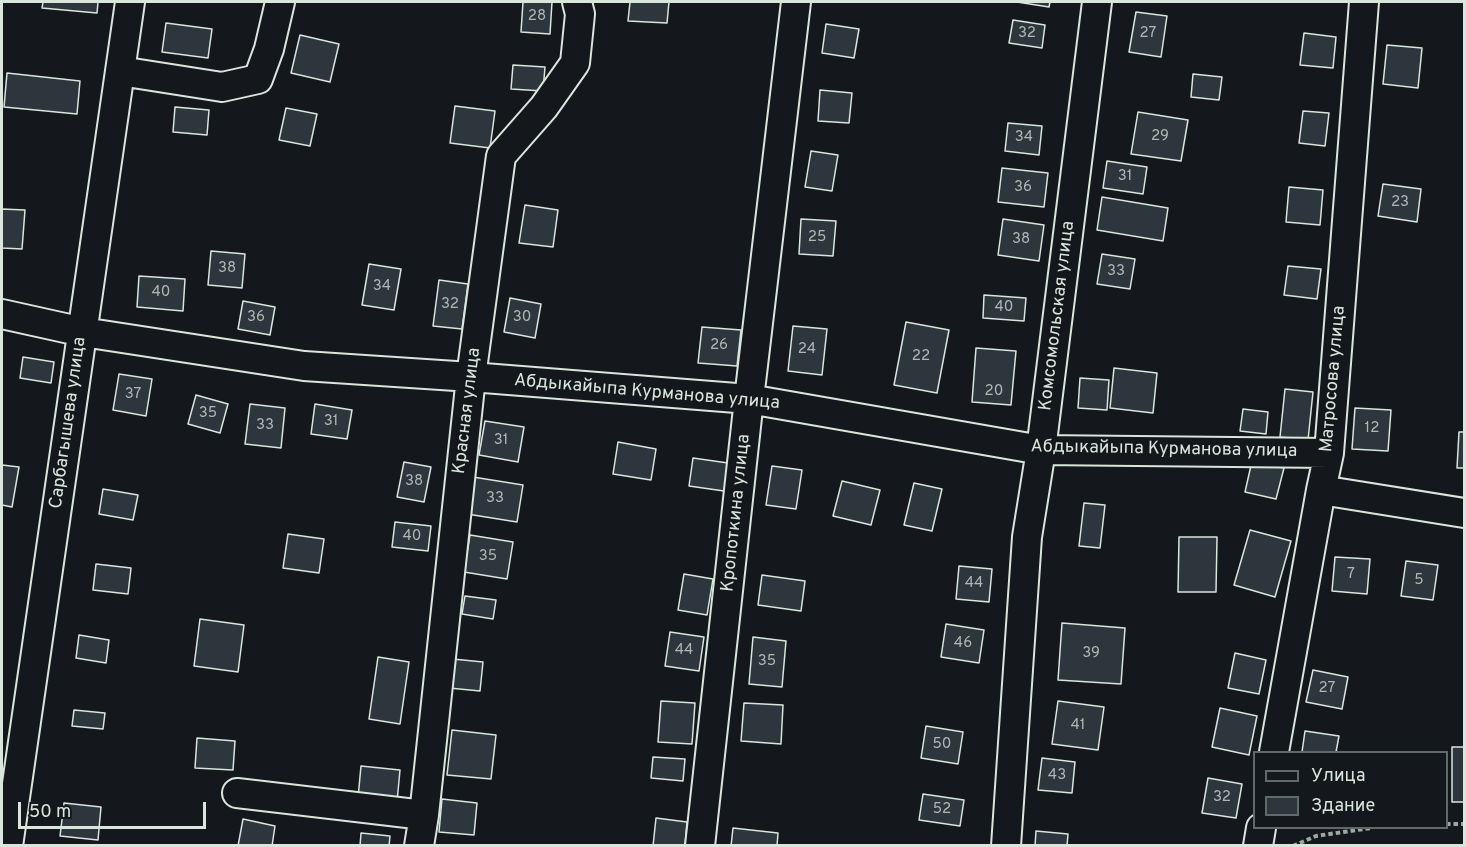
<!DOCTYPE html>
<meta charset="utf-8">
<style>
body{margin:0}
#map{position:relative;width:1466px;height:847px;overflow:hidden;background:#14181c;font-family:Overpass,sans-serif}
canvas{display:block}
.frame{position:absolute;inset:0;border:3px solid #d8e6dc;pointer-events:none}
.legend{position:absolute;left:1253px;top:751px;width:195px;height:78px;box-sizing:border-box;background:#14181c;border:2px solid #626a69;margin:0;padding:8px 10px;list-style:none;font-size:18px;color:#d8e6dc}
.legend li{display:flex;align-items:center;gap:12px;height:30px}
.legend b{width:30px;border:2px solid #626a69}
.scale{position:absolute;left:18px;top:802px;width:188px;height:27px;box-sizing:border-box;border:3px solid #d8e6dc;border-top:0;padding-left:8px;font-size:18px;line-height:21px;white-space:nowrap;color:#d8e6dc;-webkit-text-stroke:4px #14181c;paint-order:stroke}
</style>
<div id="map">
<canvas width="1466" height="847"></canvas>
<div class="frame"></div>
<ul class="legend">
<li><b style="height:8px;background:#14181c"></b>Улица</li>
<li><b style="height:16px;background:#2c363c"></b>Здание</li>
</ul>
<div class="scale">50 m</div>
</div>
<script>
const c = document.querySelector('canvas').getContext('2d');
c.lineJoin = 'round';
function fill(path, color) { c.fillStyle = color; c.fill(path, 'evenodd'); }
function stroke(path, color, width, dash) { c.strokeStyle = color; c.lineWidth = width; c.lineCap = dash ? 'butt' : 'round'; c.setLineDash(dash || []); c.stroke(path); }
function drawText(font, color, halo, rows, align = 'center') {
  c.font = font + ' Overpass,sans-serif'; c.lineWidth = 4.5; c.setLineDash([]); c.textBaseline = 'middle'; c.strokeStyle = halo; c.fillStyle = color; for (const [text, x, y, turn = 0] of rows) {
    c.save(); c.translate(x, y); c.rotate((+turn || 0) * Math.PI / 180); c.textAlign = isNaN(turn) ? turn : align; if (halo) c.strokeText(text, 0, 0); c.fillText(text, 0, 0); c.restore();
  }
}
const building = new Path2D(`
 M43 2H98L97 13 42 8Z
 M523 2H552L550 34 521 32Z
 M630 2H669L667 23 628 21Z
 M1017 2H1050L1049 7Z
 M1136 12 1167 16 1161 57 1129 52Z
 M1013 20 1045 25 1042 48 1009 43Z
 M166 23 212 29 208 58 162 52Z
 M826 24 859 29 854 58 822 53Z
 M1304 33 1336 37 1333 68 1300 65Z
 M300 35 339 44 330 82 291 73Z
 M1387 45 1422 48 1418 88 1383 84Z
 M513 65 545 67 543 91 511 89Z
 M7 73 80 81 77 114 4 107Z
 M1193 74 1222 77 1219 100 1191 97Z
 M820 90 852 93 849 123 818 121Z
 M455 106 495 111 490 148 450 143Z
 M175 107 209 110 207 135 173 132Z
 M286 108 317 114 310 146 279 140Z
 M1303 111 1329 113 1325 146 1299 143Z
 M1138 112 1188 120 1181 161 1131 154Z
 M1008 123 1042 126 1039 155 1005 151Z
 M811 151 838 155 832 191 805 187Z
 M1107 161 1147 167 1143 194 1103 188Z
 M1002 168 1048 173 1044 207 998 202Z
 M1383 184 1421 189 1417 222 1378 216Z
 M1289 187 1323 190 1320 225 1286 222Z
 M1102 197 1168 208 1163 241 1097 230Z
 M525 205 558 210 553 247 519 243Z
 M2 209 25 210 22 249 2 248Z
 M801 219 836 221 833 256 799 254Z
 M1003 219 1044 225 1039 261 998 255Z
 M211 251 245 254 242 288 208 285Z
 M1102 254 1135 259 1130 289 1097 284Z
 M369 264 401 269 394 310 362 305Z
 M1288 266 1321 269 1317 299 1284 295Z
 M139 276 185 279 183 311 137 307Z
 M439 280 468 284 462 329 433 326Z
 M984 295 1026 298 1024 321 983 318Z
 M510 298 541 304 535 338 504 332Z
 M243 301 275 307 270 335 238 329Z
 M906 322 949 330 937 393 894 385Z
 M793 326 827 329 822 375 788 371Z
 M702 327 741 330 737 366 698 363Z
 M976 348 1016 351 1011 405 972 402Z
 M23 357 54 362 51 383 20 378Z
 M1114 368 1157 373 1153 413 1110 408Z
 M119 374 152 379 146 416 113 410Z
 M1080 378 1109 380 1107 410 1078 408Z
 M1285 389 1313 392 1308 440 1280 437Z
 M196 395 228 404 220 433 188 424Z
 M250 404 285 408 281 448 245 444Z
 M315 404 352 410 347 439 311 434Z
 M1355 408 1391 410 1388 451 1352 449Z
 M1243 409 1268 412 1266 434 1240 431Z
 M485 421 524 427 518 462 479 455Z
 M1459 432H1464V468H1457Z
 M618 442 656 449 651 480 613 474Z
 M693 458 728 463 724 491 689 486Z
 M1252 461 1284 468 1276 499 1245 492Z
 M404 462 431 467 424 502 397 497Z
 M2 465 19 467 12 507 2 505Z
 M772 466 802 470 796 509 766 505Z
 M473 477 523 485 517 522 467 514Z
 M842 481 880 490 871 525 833 516Z
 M914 483 942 489 932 531 904 525Z
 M103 489 138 495 133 520 99 514Z
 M1084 503 1105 505 1100 548 1079 546Z
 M395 522 431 526 428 551 392 547Z
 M1250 530 1291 541 1275 597 1234 585Z
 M288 534 324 539 319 573 283 568Z
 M470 535 513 542 507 579 464 572Z
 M1179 537H1217L1216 592H1178Z
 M1335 557 1370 559 1367 594 1332 591Z
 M1406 561 1438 565 1433 600 1401 596Z
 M96 564 131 568 128 594 93 590Z
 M959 566 992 569 989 602 956 599Z
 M684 574 713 579 707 615 678 610Z
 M762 575 805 581 801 611 758 605Z
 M465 596 496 600 493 619 462 614Z
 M200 619 244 625 238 672 194 666Z
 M1062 623 1125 628 1121 684 1058 680Z
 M946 624 984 630 979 663 941 657Z
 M670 632 704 637 699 671 665 666Z
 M79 635 109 640 106 663 76 658Z
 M753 637 786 641 782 687 749 684Z
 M1235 653 1266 660 1259 694 1228 688Z
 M378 657 409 662 400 724 369 719Z
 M453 659 483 662 480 691 449 688Z
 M1313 670 1348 677 1342 709 1306 702Z
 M661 701 695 703 692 744 658 742Z
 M1058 701 1104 707 1098 750 1052 744Z
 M744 703 783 705 781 744 741 741Z
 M1220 708 1257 716 1249 755 1212 747Z
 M74 710 105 713 103 729 72 726Z
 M926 726 963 732 958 764 921 758Z
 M452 730 496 735 491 779 447 775Z
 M1305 731 1339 736 1336 752H1302Z
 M197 738 235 741 233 770 195 768Z
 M1452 747H1464V802H1452Z
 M653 757 685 759 683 781 651 778Z
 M1042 758 1075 762 1072 793 1038 790Z
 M361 766 400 770 397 802 358 798Z
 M1208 778 1242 784 1236 818 1202 813Z
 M923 794 964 800 960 826 919 820Z
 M442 799 477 803 474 835 439 832Z
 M64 803 101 807 98 840 60 836Z
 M656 818 687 822 685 846H653Z
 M243 819 275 826 272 846H238Z
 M733 828 778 833 777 846H731Z
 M1036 831 1068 834 1067 846H1035Z
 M361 833 390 836 389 846H360Z`);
const path = new Path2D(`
 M1446 824H1464
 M1293 846 1316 836 1371 828`);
const minor = new Path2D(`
 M120 71 222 87 258 79 269 49 280 2
 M2 314 83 332 304 366 471 377 749 399 1041 450 1329 453
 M1321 490 1464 513
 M1274 752 1321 490 1329 453 1364 2
 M237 793 424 815
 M8 846 130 2
 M419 846 424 815 471 377 501 156 544 107 575 63 580 14 577 2
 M700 846 749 399 796 2
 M1006 846 1027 537 1041 450 1097 2
 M1258 846 1261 828`);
const numberNames = [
 ["28",537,17],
 ["32",1027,34],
 ["27",1148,34],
 ["29",1160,137],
 ["34",1024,138],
 ["31",1125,177],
 ["36",1023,188],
 ["23",1400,203],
 ["25",817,238],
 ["38",1021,240],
 ["38",227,269],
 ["33",1116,272],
 ["34",382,287],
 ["40",161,293],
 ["32",450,305],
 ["40",1004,308],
 ["36",256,318],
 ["30",522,318],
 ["26",719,346],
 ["24",807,350],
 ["22",921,357],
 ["20",994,392],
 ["37",133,395],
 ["35",208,414],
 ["31",331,422],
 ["33",265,426],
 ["12",1372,429],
 ["31",501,441],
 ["38",414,482],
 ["33",495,499],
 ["40",412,537],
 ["35",488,557],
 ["7",1351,575],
 ["5",1419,581],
 ["44",974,584],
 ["46",963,644],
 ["44",684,651],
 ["39",1091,654],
 ["35",767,662],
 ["27",1327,689],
 ["41",1078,726],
 ["50",942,745],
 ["43",1057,776],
 ["32",1222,798],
 ["52",942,810]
];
const streetNames = [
 ["Комсомольская улица",1058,316,-83],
 ["Матросова улица",1334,379,-85],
 ["Абдыкайыпа Курманова улица",647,393,5],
 ["Красная улица",468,411,-83],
 ["Сарбагышева улица",69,423,-82],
 ["Абдыкайыпа Курманова улица",1164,450,1],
 ["Кропоткина улица",737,513,-84]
];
fill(building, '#2c363c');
stroke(building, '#d8e6dc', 1.5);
stroke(minor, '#d8e6dc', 32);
stroke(path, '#9da8a2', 4, [4.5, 3]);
stroke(minor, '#14181c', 28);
drawText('15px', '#adbab4', null, numberNames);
drawText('18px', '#d8e6dc', '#14181c', streetNames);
</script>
